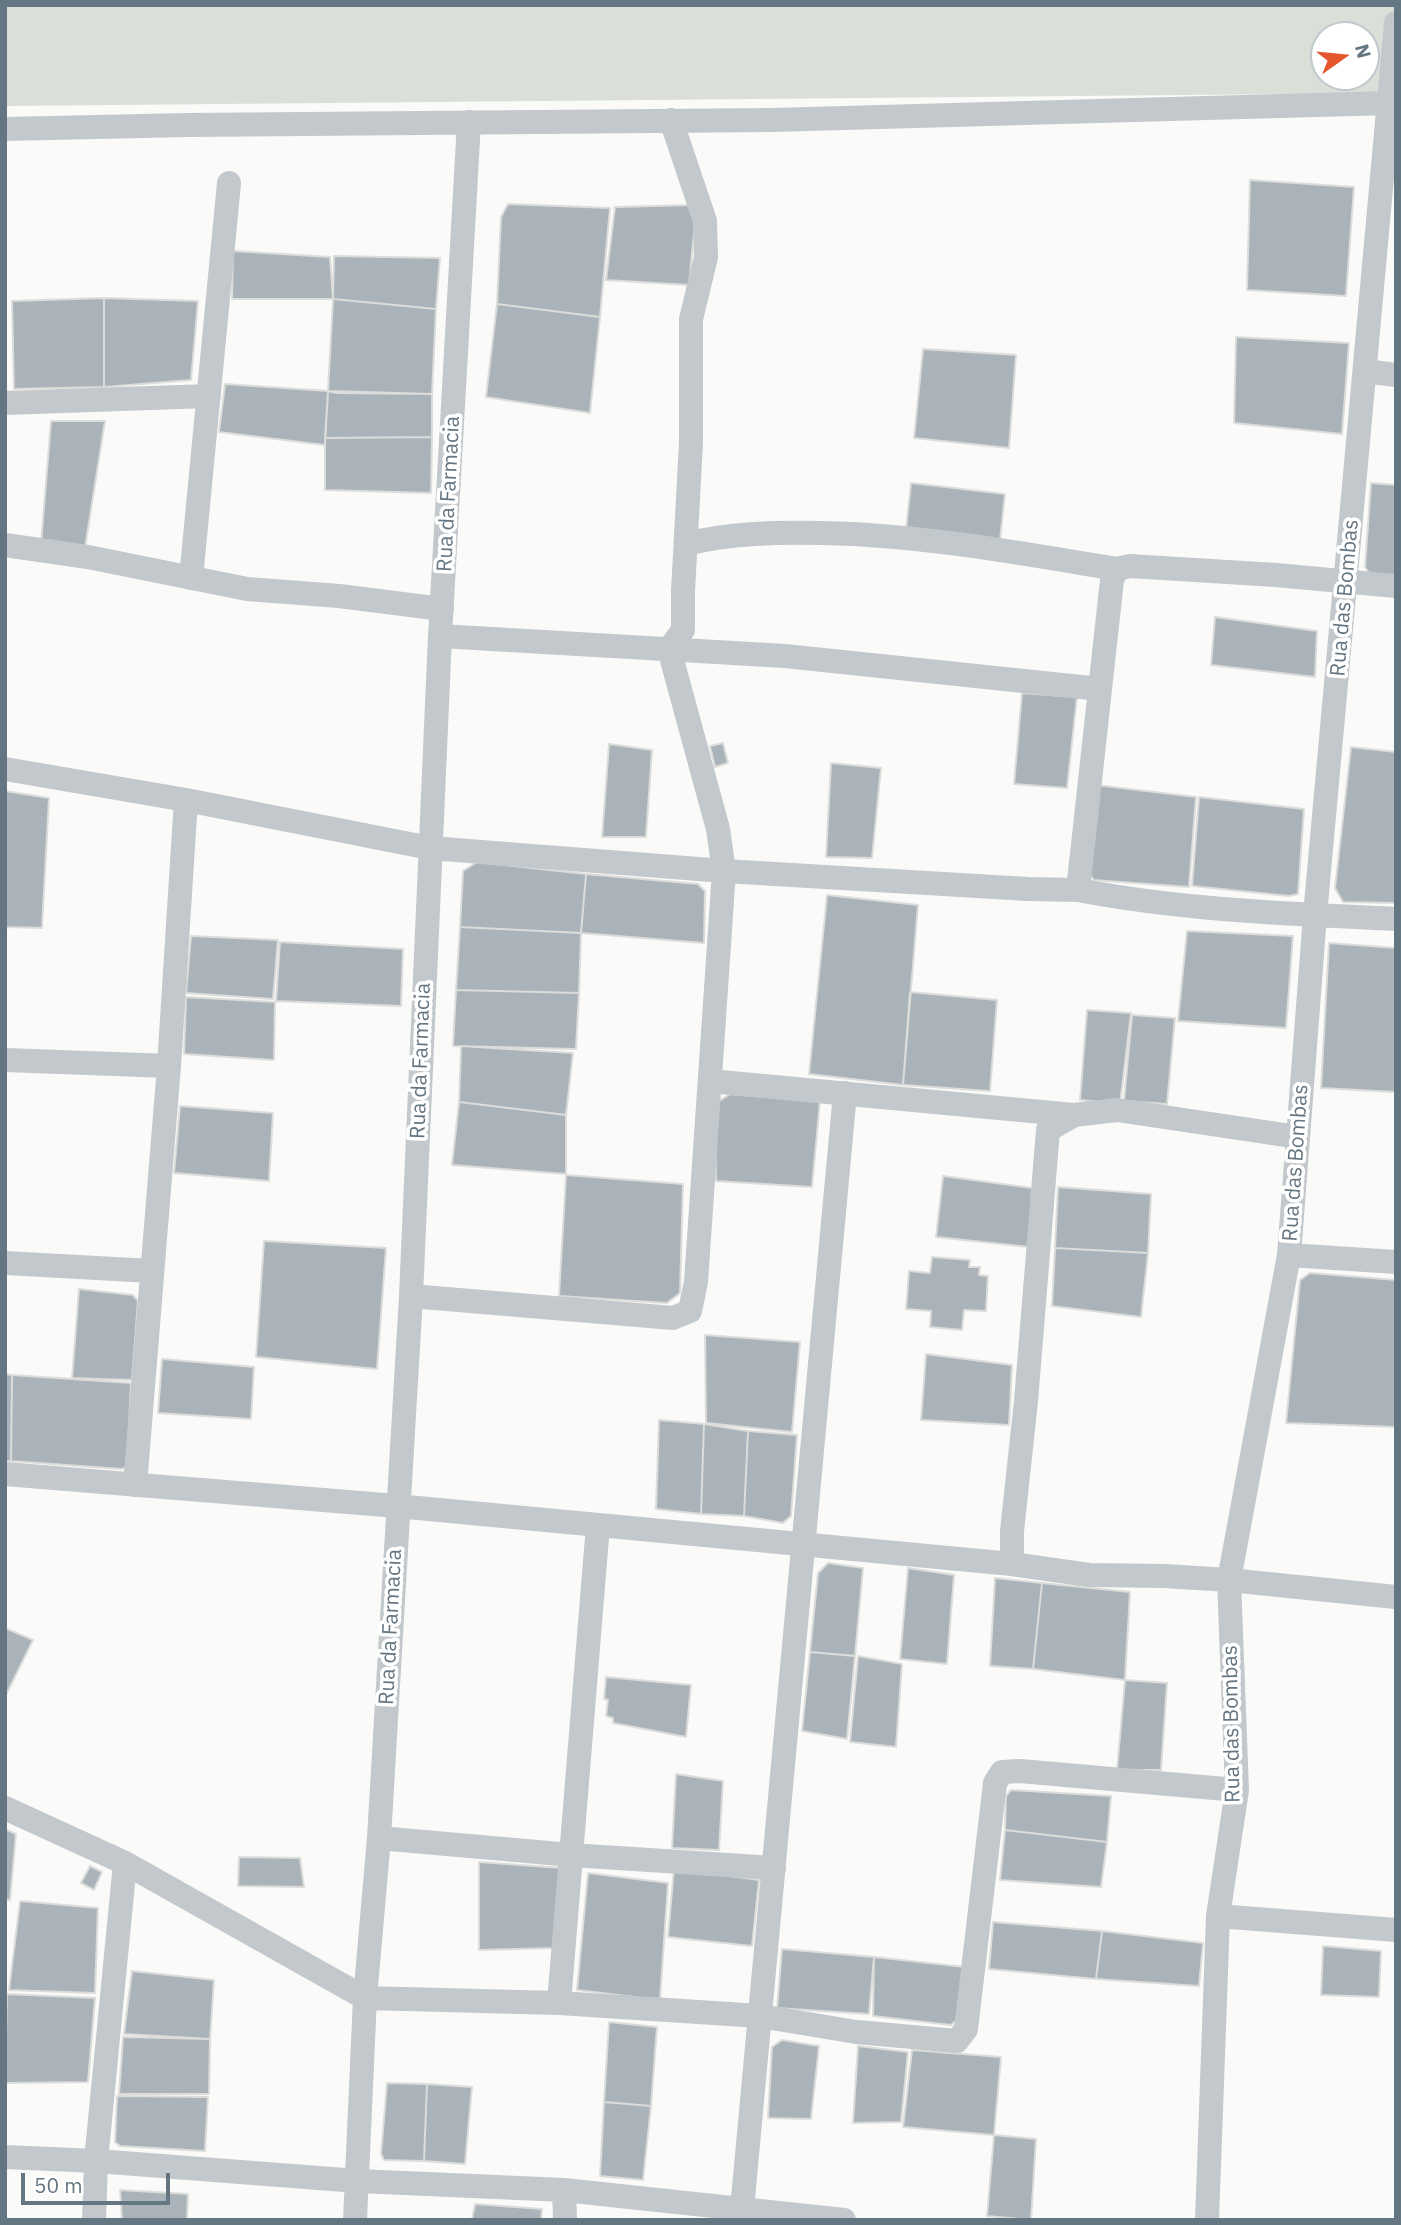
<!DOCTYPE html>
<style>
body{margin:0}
#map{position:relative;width:1401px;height:2225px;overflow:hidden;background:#fafaf8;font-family:"IBM Plex Sans",sans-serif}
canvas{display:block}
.frame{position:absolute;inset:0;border:7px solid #657683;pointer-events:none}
.north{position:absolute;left:1310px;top:21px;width:70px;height:70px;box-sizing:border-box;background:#fff;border:2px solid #c1c8cd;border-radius:50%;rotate:75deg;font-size:19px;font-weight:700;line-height:28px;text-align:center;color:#657683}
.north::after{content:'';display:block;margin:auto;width:24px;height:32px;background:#e4572e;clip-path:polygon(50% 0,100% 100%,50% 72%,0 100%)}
.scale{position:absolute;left:21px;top:2173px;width:149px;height:32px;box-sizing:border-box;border:4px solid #657683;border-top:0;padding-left:9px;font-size:21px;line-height:24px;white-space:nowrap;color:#657683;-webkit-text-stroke:5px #fff;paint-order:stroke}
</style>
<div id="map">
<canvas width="1401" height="2225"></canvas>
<div class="frame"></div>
<div class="north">N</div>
<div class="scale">50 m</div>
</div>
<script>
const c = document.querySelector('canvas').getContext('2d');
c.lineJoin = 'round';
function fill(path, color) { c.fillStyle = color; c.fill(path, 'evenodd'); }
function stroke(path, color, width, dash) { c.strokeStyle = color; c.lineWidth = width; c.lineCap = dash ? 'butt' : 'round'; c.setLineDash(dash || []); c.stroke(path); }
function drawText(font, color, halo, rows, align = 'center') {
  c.font = font + ' "IBM Plex Sans",sans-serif'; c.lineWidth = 7; c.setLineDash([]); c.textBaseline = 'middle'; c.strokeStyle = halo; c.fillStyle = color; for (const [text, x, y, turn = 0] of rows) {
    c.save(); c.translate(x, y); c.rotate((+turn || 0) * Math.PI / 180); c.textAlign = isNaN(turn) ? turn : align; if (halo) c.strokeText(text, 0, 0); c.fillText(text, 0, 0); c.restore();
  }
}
const green = new Path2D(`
 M5 5H1396V93L5 106ZM1324 35H1366V77H1324Z`);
const building = new Path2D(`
 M1250 180 1354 187 1346 296 1247 290Z
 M508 204 610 208 600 317 497 304 501 217Z
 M692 205 696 211 689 285 606 280 615 207Z
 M233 251 330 257 333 299H232Z
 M334 256 440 258 436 309 333 299Z
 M104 298V387L14 389 12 301Z
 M104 298 198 301 191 380 104 387Z
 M333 299 436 309 432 394 336 393 328 391Z
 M497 304 600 317 590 413 486 397Z
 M1236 337 1349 343 1342 434 1234 423Z
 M923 349 1016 355 1009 448 914 438Z
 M225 384 328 391 325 445 219 432Z
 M328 391 432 394V437L325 438Z
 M51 421H105L85 548 41 544Z
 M432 437 431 493 325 490V438Z
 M911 483 1005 494 1000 540 906 529Z
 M1371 483 1396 485V575L1371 576 1365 567Z
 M1215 617 1317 631 1315 677 1211 665Z
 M1022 693 1077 697 1067 788 1014 784Z
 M723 743 728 763 715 767 710 746Z
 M609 744 652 750 646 837H602Z
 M1351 747 1396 752V903L1343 902 1335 888Z
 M831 763 881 768 872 858 826 857Z
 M1096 785 1196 797 1189 887 1094 880 1088 872Z
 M5 791 49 798 42 928 5 927Z
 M1199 797 1304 809 1298 894 1289 896 1192 886Z
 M477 862 586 874 581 933 460 927 463 871Z
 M586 874 698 884 705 891 704 943 581 933Z
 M827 895 918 905 903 1085 809 1074Z
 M460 927 581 933 579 993 456 990Z
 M1187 931 1293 936 1286 1028 1178 1021Z
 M191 936 278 940 273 999 186 993Z
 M280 942 403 949 401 1006 276 1001Z
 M1329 943 1396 948V1092L1321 1088Z
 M456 990 579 993 576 1049 453 1046Z
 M910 992 997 1000 990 1091 903 1085Z
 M186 997 275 1002 274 1060 184 1054Z
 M1087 1010 1131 1013 1120 1104 1080 1100Z
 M1132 1015 1175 1018 1167 1104 1124 1101Z
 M461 1046 573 1053 566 1115 459 1102Z
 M730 1094 820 1101 812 1187 716 1181 715 1104Z
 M459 1102 566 1115V1174L452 1165Z
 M180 1106 273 1113 269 1181 174 1173Z
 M566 1175 683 1184 680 1293 667 1303 559 1296Z
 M943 1176 1032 1188 1029 1247 936 1237Z
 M1058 1187 1151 1194 1148 1253 1055 1248Z
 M264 1241 386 1248 377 1369 256 1357Z
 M1055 1248 1148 1253 1141 1317 1052 1306Z
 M932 1257 970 1260 969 1267H980L979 1275 988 1276 986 1311 964 1310 962 1330 930 1327 931 1311 906 1309 909 1271 930 1273Z
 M1310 1273 1396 1280V1427L1286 1423 1300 1280Z
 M79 1289 133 1295 138 1301 132 1380 72 1378Z
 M705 1335 800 1342 792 1432 706 1423Z
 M926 1354 1012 1365 1009 1425 921 1420Z
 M162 1359 254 1367 251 1419 158 1413Z
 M5 1374 12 1375 11 1461H5Z
 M12 1375 131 1383 127 1466 122 1469 11 1461Z
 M659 1420 704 1424 701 1514 656 1509Z
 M704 1424 748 1431 744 1516 701 1514Z
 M748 1431 797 1435 791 1516 783 1523 744 1516Z
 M828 1563 863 1568 855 1656 810 1652 818 1573Z
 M908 1568 954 1575 947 1664 900 1659Z
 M995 1578 1042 1583 1033 1669 990 1666Z
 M1042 1583 1130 1592 1125 1680 1033 1669Z
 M5 1628 33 1640 5 1697Z
 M810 1652 855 1656 847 1739 802 1731Z
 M858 1656 902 1664 896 1747 850 1742Z
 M606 1677 691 1685 686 1737 613 1723V1718L606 1716 608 1700 604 1699Z
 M1125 1680 1167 1683 1161 1770H1117Z
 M676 1774 723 1781 719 1850 672 1848Z
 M1011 1790 1111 1796 1107 1842 1005 1830 1006 1796Z
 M5 1829 16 1834 10 1900 5 1899Z
 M1005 1830 1107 1842 1101 1887 1000 1880Z
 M239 1857 300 1858 304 1887 238 1886Z
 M479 1862 562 1868 555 1948 479 1950Z
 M90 1866 102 1872 94 1890 81 1883Z
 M674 1868 759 1880 752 1946 668 1937Z
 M588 1873 668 1883 660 2000 577 1990Z
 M20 1901 98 1908 95 1993 9 1990Z
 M993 1922 1102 1931 1096 1979 989 1969Z
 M1102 1931 1203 1943 1199 1986 1096 1979Z
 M1323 1946 1381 1951 1379 1997 1321 1995Z
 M782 1949 874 1957 869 2014 777 2008Z
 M874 1957 965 1967 958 2019 951 2025 873 2016Z
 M132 1971 214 1980 210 2039 124 2034Z
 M7 1994 95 1998 88 2082 5 2083Z
 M609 2022 657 2027 651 2106 604 2102Z
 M123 2037 210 2039 209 2094H119Z
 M782 2040 819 2046 811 2119 768 2118 772 2047Z
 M858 2046 908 2052 901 2122 853 2123Z
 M912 2050 1001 2057 994 2135 903 2127Z
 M387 2083 427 2084 424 2161 384 2160 381 2154Z
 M427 2084 472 2087 465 2164 424 2161Z
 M117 2096 208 2097 205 2151 120 2146 115 2142Z
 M604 2102 651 2106 643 2180 600 2176Z
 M994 2135 1036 2139 1031 2220 987 2216Z
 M120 2190 188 2194 187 2220 122 2219Z
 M475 2204 542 2209 541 2220H472Z`);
const minor = new Path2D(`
 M671 120 705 221 706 257 691 319V443L683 591V630L669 649 718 829 724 871 1028 889 1078 890
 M5 129 188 125 771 120 1389 103
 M1365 371 1396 375
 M5 403 209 396
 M686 544C731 533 776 532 823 533 922 535 1019 553 1117 569
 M5 545 88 557 247 589 339 596 442 609
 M191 578 229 183
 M1396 586 1276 575 1130 566 1117 569 1112 580 1078 890C1182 910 1290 914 1396 919
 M440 636 785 656 1100 689
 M5 769 186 800 430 848 724 871 696 1282 690 1311 673 1318 411 1296
 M5 1060 169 1066
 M710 1081 1074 1115
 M1298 1137 1117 1110 1074 1115 1048 1130 1026 1401 1012 1531V1564L1089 1575 1164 1576 1229 1580 1396 1597
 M1289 1255 1396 1262
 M5 1263 152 1271
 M5 1474 397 1506 1012 1564
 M135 1485 169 1066 186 800
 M5 1808 125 1863 365 1998 559 2003 760 2016 856 2032 957 2041 966 2029 995 1783 1002 1772 1020 1771 1237 1790
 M379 1838 571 1855 774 1868
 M125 1863 96 2161 358 2181 564 2190 844 2220
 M1218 1916 1396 1930
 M559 2003 598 1525
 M5 2157 96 2161 94 2220
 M564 2190 565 2220
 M355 2220 365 1998 379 1838 411 1296 440 636 469 122
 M741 2220 845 1093
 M1207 2220 1218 1916 1237 1790 1229 1580 1289 1255 1315 915 1396 23`);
const streetNames = [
 ["Rua da Farmacia",449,494,-87],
 ["Rua das Bombas",1345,598,-85],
 ["Rua da Farmacia",421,1061,-88],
 ["Rua das Bombas",1296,1163,-86],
 ["Rua da Farmacia",391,1627,-87],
 ["Rua das Bombas",1232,1724,-91]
];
fill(green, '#dadfd7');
fill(building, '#aab3b9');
stroke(building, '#dcdcda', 2);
stroke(minor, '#c3c8cc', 24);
drawText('21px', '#657683', '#fff', streetNames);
</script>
